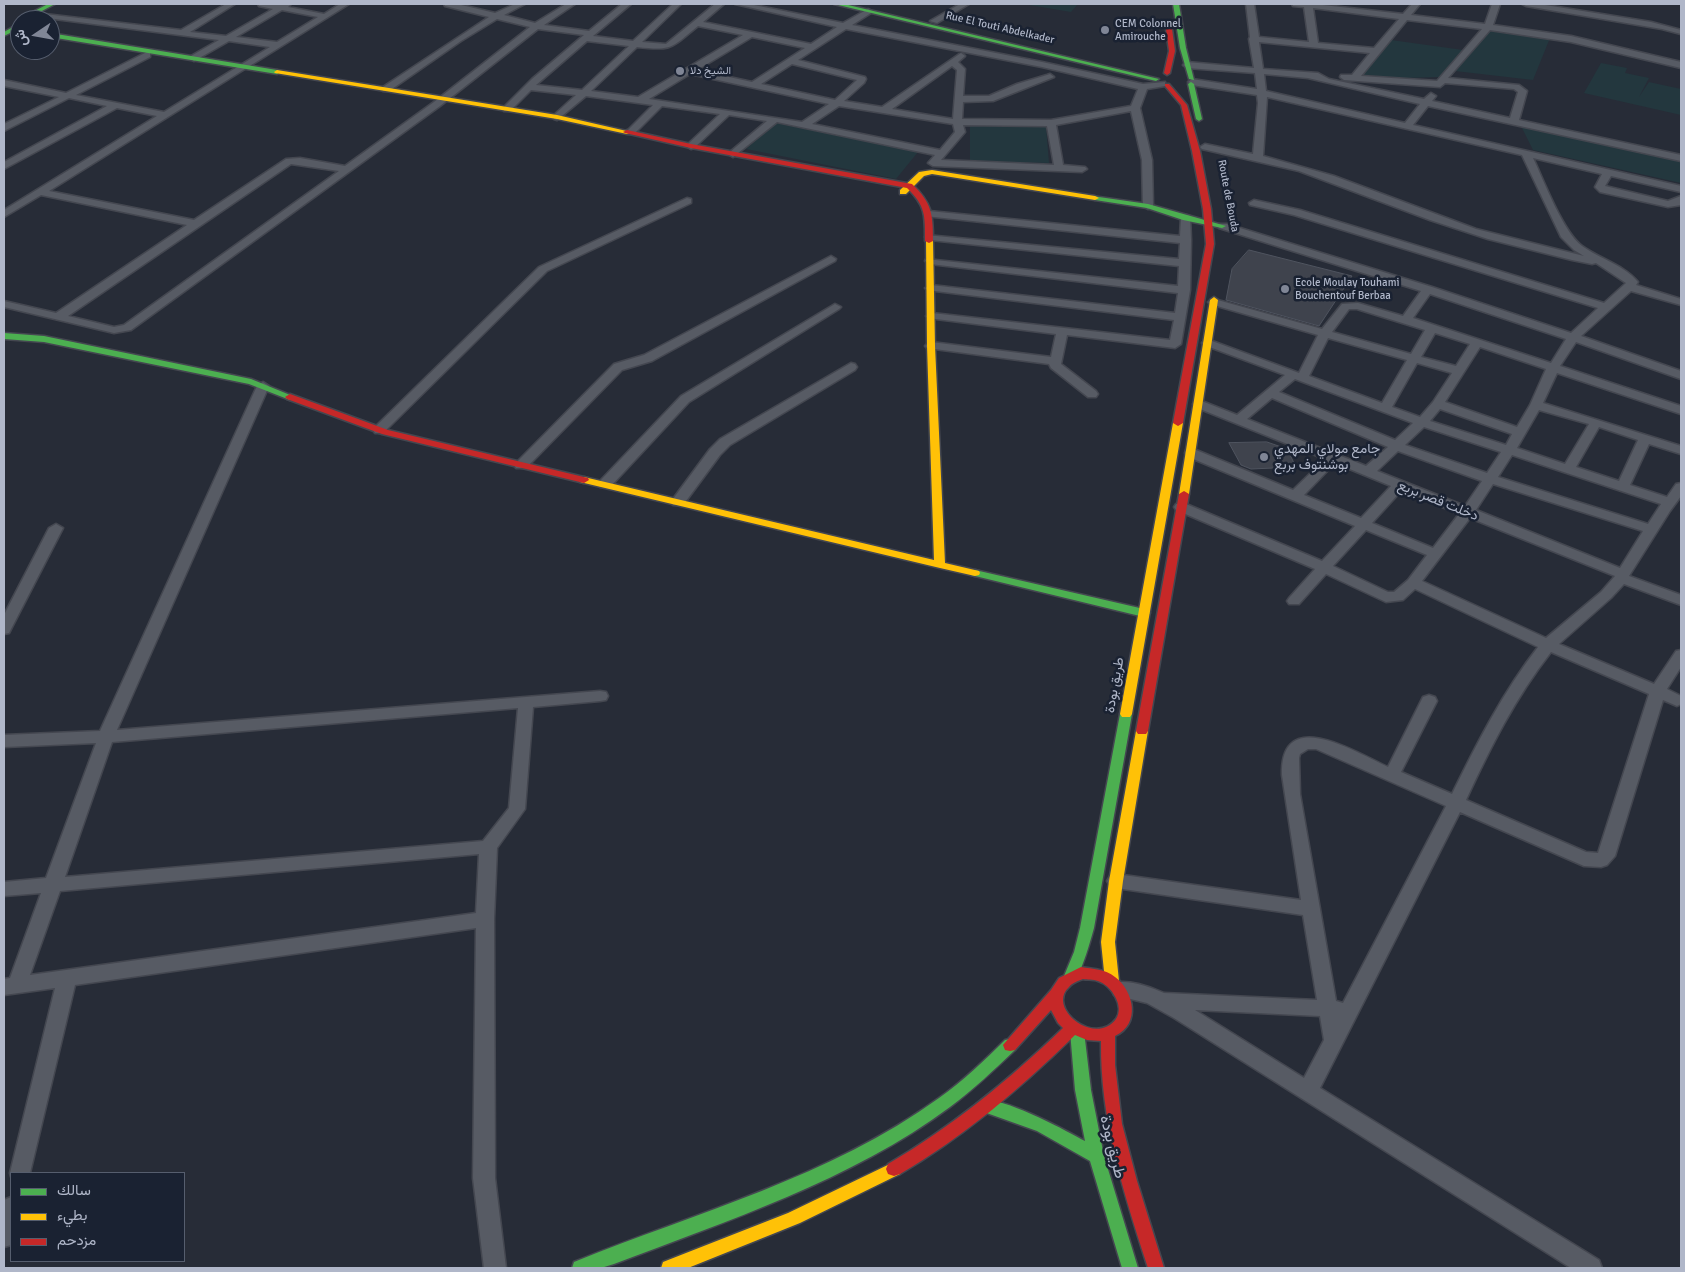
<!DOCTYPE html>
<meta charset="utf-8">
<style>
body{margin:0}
#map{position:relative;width:1685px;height:1272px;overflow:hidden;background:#272c37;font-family:Signika,Vazirmatn,sans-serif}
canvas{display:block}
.frame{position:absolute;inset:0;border:5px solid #b0b7c9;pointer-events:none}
.legend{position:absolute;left:10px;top:1172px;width:175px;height:90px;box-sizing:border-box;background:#1a2232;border:1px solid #565e6e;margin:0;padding:6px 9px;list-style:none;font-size:15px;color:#b0b7c9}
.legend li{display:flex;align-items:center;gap:10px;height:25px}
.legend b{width:25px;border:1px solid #565e6e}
.north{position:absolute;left:10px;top:10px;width:50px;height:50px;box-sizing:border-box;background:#1a2232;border:1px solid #565e6e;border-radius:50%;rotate:258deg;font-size:14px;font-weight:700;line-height:20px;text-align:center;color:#b0b7c9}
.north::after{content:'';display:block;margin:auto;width:18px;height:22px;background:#808696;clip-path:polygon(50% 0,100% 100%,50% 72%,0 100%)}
</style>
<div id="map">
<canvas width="1685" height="1272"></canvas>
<div class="frame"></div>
<ul class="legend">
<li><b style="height:6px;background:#4caf50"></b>سالك</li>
<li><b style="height:6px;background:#ffc107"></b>بطيء</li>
<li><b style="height:6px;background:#c62828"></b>مزدحم</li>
</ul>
<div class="north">ش</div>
</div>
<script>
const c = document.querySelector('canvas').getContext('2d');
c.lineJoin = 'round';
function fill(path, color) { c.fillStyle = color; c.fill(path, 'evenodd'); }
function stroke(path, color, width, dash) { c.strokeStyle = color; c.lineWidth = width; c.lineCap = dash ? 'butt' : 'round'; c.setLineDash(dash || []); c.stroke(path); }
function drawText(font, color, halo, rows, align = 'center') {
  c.font = font + ' Signika,Vazirmatn,sans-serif'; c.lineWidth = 5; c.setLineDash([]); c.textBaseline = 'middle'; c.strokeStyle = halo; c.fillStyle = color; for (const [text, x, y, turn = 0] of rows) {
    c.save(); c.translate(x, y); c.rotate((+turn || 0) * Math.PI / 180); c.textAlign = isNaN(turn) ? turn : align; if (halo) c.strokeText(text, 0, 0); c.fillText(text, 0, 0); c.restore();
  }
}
const green = new Path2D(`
 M1030 4 1077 5 1071 12 1029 5Z
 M1488 30 1550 38 1533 80 1455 71Z
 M1391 40 1463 50 1439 77 1405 78 1362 75Z
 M1601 63 1627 68 1625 73 1649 78 1639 97 1649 82 1681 89V115L1584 93Z
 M776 123 918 152 896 179 746 149Z
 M970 124 1046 126 1049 163 970 161Z
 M1520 124 1681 159V183L1533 150Z`);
const building = new Path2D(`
 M1249 250 1352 276 1319 326 1226 300 1232 269Z
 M1267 442 1287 449 1296 467 1251 469 1241 465 1229 443Z`);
const street = new Path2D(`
 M226 4H235L190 32 226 36 273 9 259 6 258 4H291L288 7 324 14 340 4H349L49 191 194 220 286 159 300 158 345 166 434 102 530 27 497 19 461 41 389 91H383V87L489 17 445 6 444 4H457L495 13 515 4H525L504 15 535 23 566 4H575L544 25 589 31 622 4H631L593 36 633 41 673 4H681L642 42 666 44 715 4H724L703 22 811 44 837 27 735 4H749L843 23 868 9 872 11 871 13 852 25 1042 62 1143 84 1165 82V86L1147 89 1140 108 1152 160 1153 206 1148 209 1143 206 1142 160 1131 111 1056 125 1063 165 1085 167 1087 169 1082 172 933 166 928 163 935 155 777 122 733 157 728 154 730 152 767 121 729 115 694 148 691 149 686 146 688 144 720 114 662 106 634 134H628V130L653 105 586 96 557 120 554 119V115L576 95 531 90 510 111H504V107L532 79 584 35 538 29 440 106 131 330 114 333 4 307V301L56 313 187 225 41 195 4 217V210L157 116 117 108 4 169V162L107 106 69 98 4 131V124L59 97 4 86V80L66 93 147 52 150 53V57L76 95 164 112 270 47 229 41 194 61 190 58 191 56 219 40 39 17H36V13L181 30ZM282 10 318 17 277 42 236 37ZM698 26 743 35 638 97 591 91 637 47C673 51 671 48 698 26ZM846 29 1042 67 1138 89 1131 106 1051 120 962 119 963 102 993 101 1054 77 1050 74 1047 75 1017 84 989 96H963L965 69 958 62 965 56 961 53 882 107 844 101 864 83 866 79 865 77 798 60ZM752 37 805 48 752 82 697 70ZM587 41 629 46 582 90 536 85ZM792 64 857 80 835 100 761 84ZM952 66 957 70 953 119 892 109ZM690 74 829 104 802 122 649 99ZM839 106 953 124 955 132 940 150 812 124ZM963 125 1047 126 1054 165 941 160 965 132ZM291 164 339 171 124 325 114 327 68 316Z
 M960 4H969L937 23 930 21Z
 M1246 4H1254L1259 37 1309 42 1304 7 1293 6 1292 4H1314L1403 14 1412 4H1420L1411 15 1485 24 1492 4H1500L1493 25 1571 36 1681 62V68L1571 42 1490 30 1448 78 1519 85 1527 91 1519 120 1681 155V161L1428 106 1413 125 1681 186V192L1611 176 1605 186 1668 201 1681 196V205L1668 207 1600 192 1595 187 1602 174 1533 158C1544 181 1563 232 1582 246 1600 259 1624 265 1638 282L1636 285 1681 299V305L1631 291 1581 336 1681 371V379L1576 342 1560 366 1681 406V414L1557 373 1543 403 1681 446V454L1649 444 1630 485 1667 497 1676 484 1681 483V496L1670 511 1629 576 1681 595V605L1624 584 1611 598 1559 644 1654 684 1676 651 1681 650V667L1667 689 1681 696V704L1677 706 1663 700 1615 856 1607 865 1601 867 1584 866 1460 812 1320 1088 1599 1260 1602 1268H1571L1174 1018 1147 1003 1114 995 1112 989 1114 983C1128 979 1151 987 1164 993L1317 1000 1303 915 1116 888 1110 886 1107 881 1110 876 1116 874 1301 900 1282 775C1280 705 1355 752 1388 767L1423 697 1429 695 1435 697 1437 701 1401 772 1452 794C1477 743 1503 692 1538 647L1415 589 1403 600 1386 602 1326 574 1299 604H1289L1287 601 1289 598 1315 569 1176 510 1174 507 1176 504H1186L1322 561 1355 526 1186 456 1185 453 1186 450H1196L1293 490 1325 459 1195 407 1193 404 1199 400 1237 415 1285 375 1204 345 1202 343 1204 341H1212L1299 373 1318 335 1210 304 1208 302 1214 299 1322 329 1342 304 1358 303 1403 316 1421 291 1219 228 1218 226 1219 224H1227L1432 287 1571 333 1598 308 1294 215 1250 205 1249 203 1254 200 1300 210 1604 303 1626 283 1596 263 1592 264 1572 260 1488 239 1430 220 1299 171 1202 149 1200 147 1205 144 1253 154 1258 103 1257 95 1192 85 1188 82 1192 79 1257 89 1255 73 1187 68 1183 65 1187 62 1254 68 1249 39 1250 37ZM1313 8 1399 19 1374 48 1318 43ZM1407 20 1482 29 1437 81 1361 76ZM1259 42 1370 53 1352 75H1341L1340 77 1344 80 1440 87 1445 83 1514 89 1518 92 1510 118 1432 101 1436 96 1431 93 1424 99 1329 79 1318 73 1263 69ZM1264 74 1308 78 1420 104 1405 123 1266 91ZM1267 97 1522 155 1561 237 1574 250 1584 256 1476 229 1334 176 1263 156ZM1430 294 1566 339 1551 363 1413 318ZM1349 309H1357L1425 330 1411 354 1332 332ZM1435 333 1470 344 1456 366 1421 357ZM1328 338 1407 360 1382 403 1309 376ZM1480 347 1546 369 1530 405 1517 427 1445 402ZM1417 363 1452 373 1433 402 1420 417 1392 407ZM1295 379 1413 423 1395 440 1279 392ZM1272 398 1388 447 1366 466 1247 419ZM1440 409 1512 434 1506 445 1430 421ZM1539 410 1589 424 1565 464 1517 448ZM1424 427 1501 452 1487 473 1405 445ZM1599 427 1638 440 1619 481 1576 467ZM1398 451 1482 481 1465 506 1377 471ZM1512 455 1661 504 1648 524 1498 477ZM1335 463 1391 486 1361 518 1304 495ZM1493 484 1643 531 1620 568 1476 510ZM1402 490 1459 514 1433 548 1372 523ZM1470 518 1615 576 1601 592 1546 638 1422 581ZM1366 530 1427 555 1408 580 1394 592H1388L1333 566ZM1551 652 1649 694 1598 853 1586 852 1466 800C1490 748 1515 698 1551 652ZM1308 749H1316L1446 806 1343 1003 1336 1001 1300 794 1299 758 1300 754ZM1195 1010 1320 1016 1324 1040 1304 1078Z
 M1522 4H1539L1651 22 1681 30V34L1662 29 1526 6Z
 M687 198 691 199V203L547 271 383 433H375L373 430 375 427 539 267Z
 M929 211 1180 236 1181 218 1186 215 1190 216 1191 240 1190 290 1181 344 1175 348 1067 335 1061 364 1096 391 1098 394 1096 397H1088L1051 368 1049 364 927 348 925 346 927 344 931 342 1051 357 1056 334 928 318 926 316 932 313 1170 340 1174 320 927 290 925 288 931 285 1175 313 1178 293 930 264 925 261 926 259 1178 286 1179 266 930 240 926 239 925 237 926 235 1179 259 1180 243 925 216 924 214Z
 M831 256 836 259 835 261 652 361 622 370 526 468H516L514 465 614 364 644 355Z
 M835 304 841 307 839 309 689 402 610 487H600L598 484 600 481 681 396Z
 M851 363 855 364 857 367 855 370 730 445 720 455 683 505H673L671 502 673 499 710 449 720 439Z
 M263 382 269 386 117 730 600 691 606 692 608 696 606 700 600 701 533 707 525 809 497 848 494 919 495 1178 506 1268H484L473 1178 476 928 75 985 30 1173H11V1177L10 1173 55 988 4 995V979L10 978 41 893 4 896V882L46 878 96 743 4 747V735L100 731 257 386ZM518 708 509 808 483 841 65 877 112 742ZM479 854 476 913 30 975 60 891Z
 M56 524 63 528 11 629 9 633 4 634V615L49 528Z
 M11 1197V1245L4 1247V1200Z`);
const fast = new Path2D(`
 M48 4H55L25 20H20V22L17 20Z
 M834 4H844L1159 79 1156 81Z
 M1173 4H1179L1186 48 1194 80 1189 79 1180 48Z
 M20 23V28L4 36V32Z
 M50 33 277 70 280 72 277 74 50 37Z
 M1191 82 1194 84 1202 119 1199 121 1196 119 1188 84Z
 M1092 196 1148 204 1226 226 1222 228 1183 220 1147 208 1095 200 1091 198Z
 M4 333 44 336 251 379 295 397 290 400 249 384 44 342 4 339Z
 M975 570 1144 609 1150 613 1144 617 971 575 970 573 971 571Z
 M1126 710 1130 711 1132 714 1094 928C1089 946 1084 963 1076 980L1071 982 1066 980 1064 976 1074 952 1080 928 1120 714 1122 711Z
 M1077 1025 1082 1027 1084 1031 1091 1090 1104 1156 1138 1268H1122L1090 1161 1037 1131 981 1111 978 1106 981 1101C999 1094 1067 1131 1085 1141L1075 1090 1070 1031 1072 1027Z
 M1010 1039 1015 1040 1017 1045 1015 1050C994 1070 973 1090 950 1107 852 1180 727 1221 614 1264L601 1268H572L574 1262C697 1212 830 1177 939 1098 963 1081 984 1061 1005 1040Z`);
const slow = new Path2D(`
 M277 70 557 115 631 132 627 134 557 119 275 73 274 72Z
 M932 170 1095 196 1099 198 1095 200 932 174 924 176 906 194H900V190L919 172Z
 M926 239 933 241 935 346 945 563 979 571 980 573 979 575 975 576 940 568 580 482 579 480 584 477 934 560 927 346Z
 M1214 297 1218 300 1189 494 1184 497 1179 494 1210 300Z
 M1178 420 1183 423 1132 714 1130 717H1122L1120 714 1173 423Z
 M1142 727 1146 728 1148 731 1123 881 1115 942 1119 981 1117 985 1112 987 1107 985 1105 981 1101 942 1109 881 1136 731 1138 728Z
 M894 1162 900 1164 902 1169 900 1174 800 1223 688 1268H661L663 1262 788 1213Z`);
const jam = new Path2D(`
 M1169 27 1172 29 1175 51 1170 73 1167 75 1164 73 1169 51 1166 29Z
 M1165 84H1169L1187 105 1200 151 1211 209 1214 244 1183 423 1178 426 1173 423 1206 244 1203 209 1192 151 1181 105 1165 86Z
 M627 130 691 144 912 184C932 203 933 214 933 241L929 243 925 241C925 216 926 206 907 188L691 148 625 133 623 132Z
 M290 394 388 430 588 478 589 480 584 483 382 434 287 399 285 397Z
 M1184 491 1189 494 1148 731 1146 734H1138L1136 731 1179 494Z
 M1081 967C1093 969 1105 969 1115 977 1134 991 1141 1024 1115 1036V1065L1122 1124 1137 1181 1164 1268H1148C1124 1194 1100 1120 1101 1041L1087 1040 1075 1035C1021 1088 965 1136 900 1174L894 1176 888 1174 886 1169 888 1164C953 1126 1009 1080 1063 1028L1058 1023 1051 1010 1015 1050 1010 1051 1005 1050 1003 1045 1051 990 1059 978ZM1083 979C1087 980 1093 979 1098 981 1111 985 1125 1006 1116 1019 1095 1047 1046 1008 1069 987 1072 983 1078 981 1083 979Z`);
const markers = [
 [1105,30,5,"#808696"],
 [680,71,5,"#808696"],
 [1285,289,5,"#808696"],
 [1264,457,5,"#808696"]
];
const farPoinames = [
 ["CEM Colonnel",1115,24],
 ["Amirouche",1115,37],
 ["الشيخ دلا",690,71],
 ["Ecole Moulay Touhami",1295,283],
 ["Bouchentouf Berbaa",1295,296]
];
const farStreetnames = [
 ["Rue El Touti Abdelkader",1000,28,13],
 ["Route de Bouda",1228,196,79]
];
const poiNames = [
 ["جامع مولاي المهدي",1274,449],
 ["بوشنتوف بربع",1274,465]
];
const streetNames = [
 ["دخلت قصر بربع",1438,501,22],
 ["طريق بودة",1115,685,-80]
];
const nearStreetnames = [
 ["طريق بودة",1112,1147,76]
];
fill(green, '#23373e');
fill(building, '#3f434d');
stroke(building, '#4f545f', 1);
stroke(street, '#444750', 3);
stroke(fast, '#444750', 3);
stroke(slow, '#444750', 3);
stroke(jam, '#444750', 3);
fill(street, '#575b64');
fill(fast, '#4caf50');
fill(slow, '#ffc107');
fill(jam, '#c62828');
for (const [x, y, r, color] of markers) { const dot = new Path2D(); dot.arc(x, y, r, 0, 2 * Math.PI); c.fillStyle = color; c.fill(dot); stroke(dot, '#1a2232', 2); }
drawText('11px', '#b0b7c9', '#1a2232', farPoinames, 'left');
drawText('11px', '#b0b7c9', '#1a2232', farStreetnames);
drawText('14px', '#b0b7c9', '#1a2232', poiNames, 'left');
drawText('14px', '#b0b7c9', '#1a2232', streetNames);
drawText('16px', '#b0b7c9', '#1a2232', nearStreetnames);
</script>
